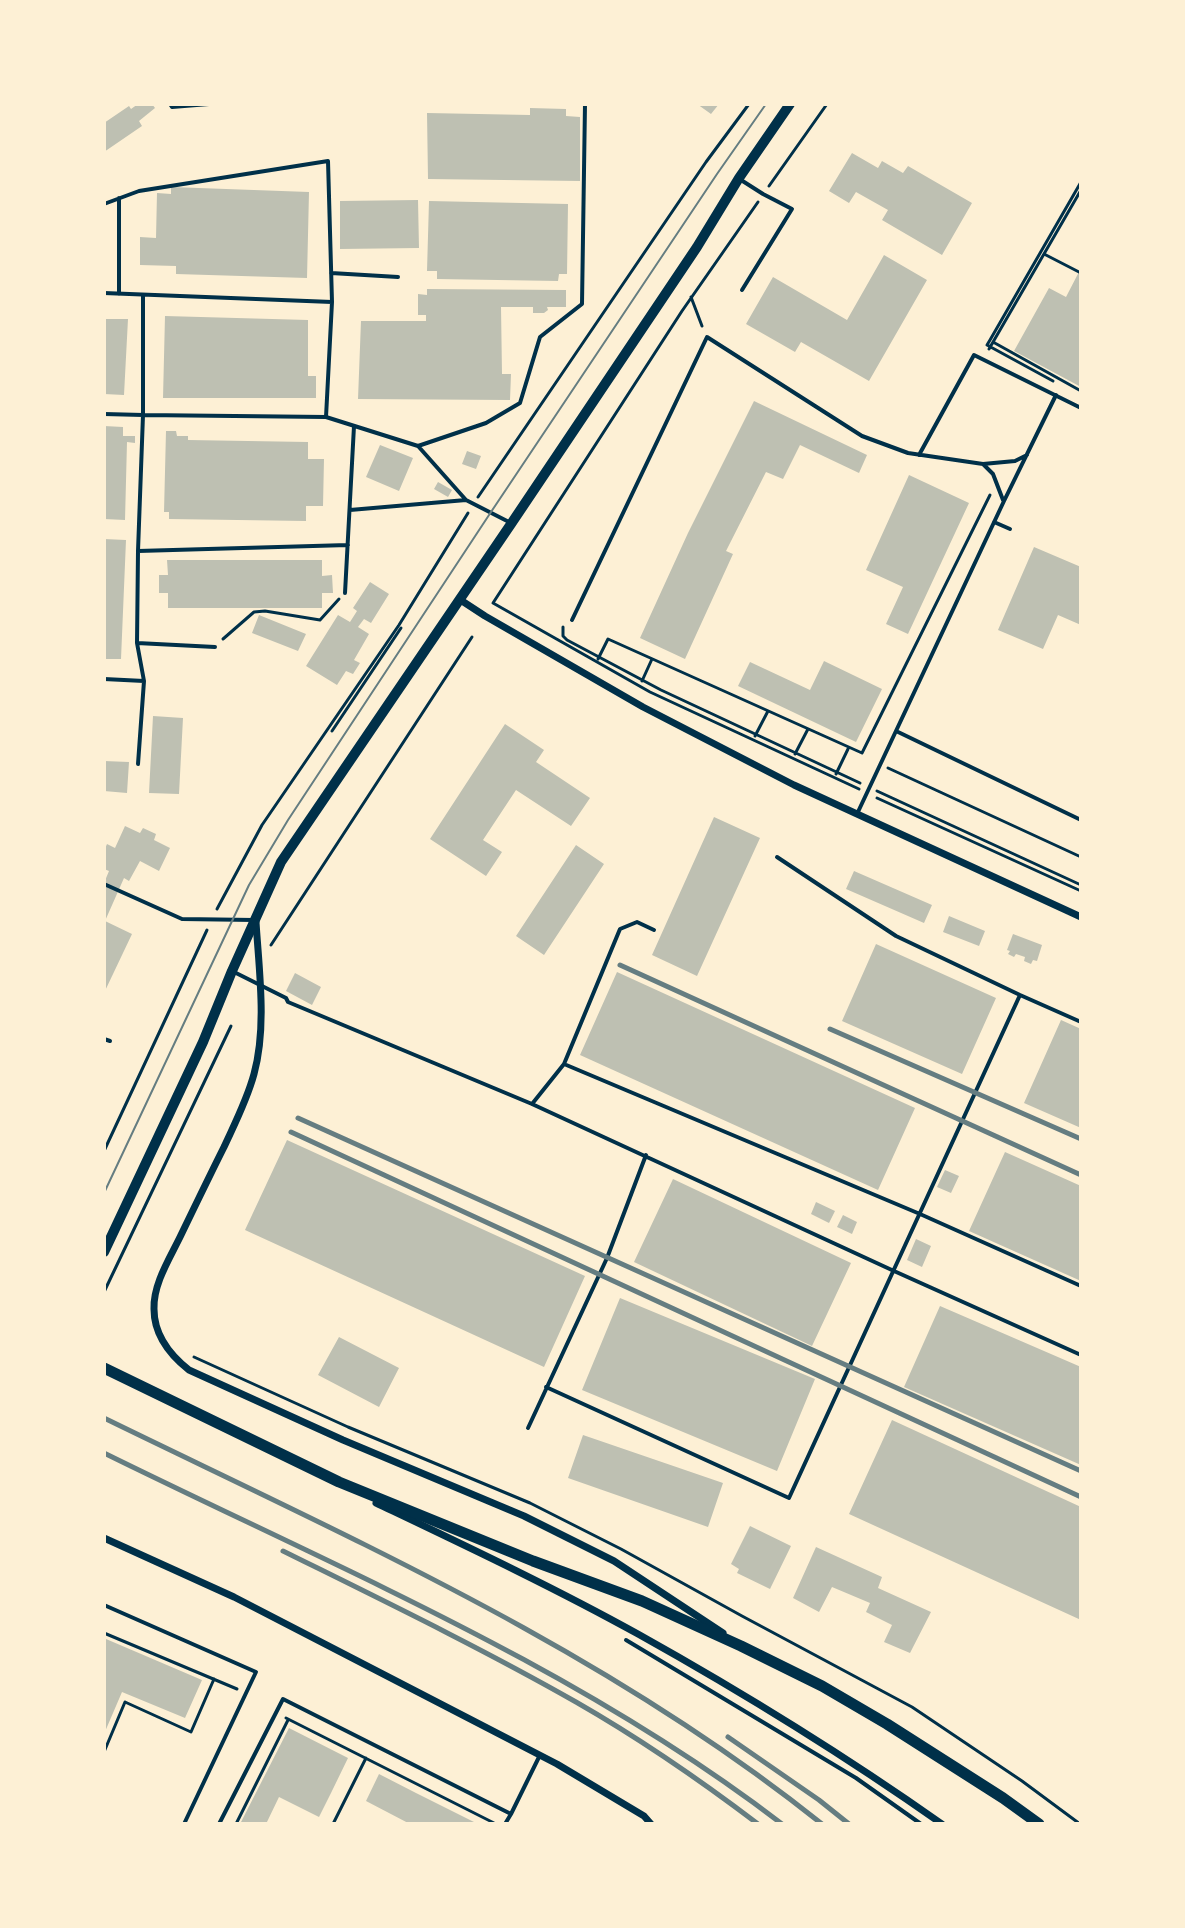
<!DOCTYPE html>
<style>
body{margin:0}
#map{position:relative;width:1185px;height:1928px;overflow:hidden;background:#fdf0d5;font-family:"DM Sans",sans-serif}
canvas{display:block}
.frame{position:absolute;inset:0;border:106px solid #fdf0d5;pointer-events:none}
</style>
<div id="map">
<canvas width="1185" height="1928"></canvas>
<div class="frame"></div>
</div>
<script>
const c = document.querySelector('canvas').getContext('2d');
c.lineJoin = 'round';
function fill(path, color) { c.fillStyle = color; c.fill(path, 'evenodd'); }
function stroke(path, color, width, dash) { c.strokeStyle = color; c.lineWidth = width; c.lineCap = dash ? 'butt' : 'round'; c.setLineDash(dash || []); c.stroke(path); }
const building = new Path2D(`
 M138 104H152L155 108 139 121 142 126 104 152V123L129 106 131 109Z
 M697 104H719L711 114Z
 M530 108 566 109V116L580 117V181L428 179 427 113 530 115Z
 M852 153 878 168 882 161 903 173 908 166 972 203 942 255 882 220 888 210 856 192 849 203 829 191Z
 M171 187 309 192 307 278 176 274V266L140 265V237L156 238 157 193 171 194Z
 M418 200 419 248 340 249V201Z
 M429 201 568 204 567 274H559L558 281 437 279V271H427Z
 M884 255 927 280 869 381 801 342 795 352 746 324 773 277 847 320Z
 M1081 268V387L1014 351 1049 288 1066 297Z
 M427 289 566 290V307H547L548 310 544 313H533V307H501L502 374H511L510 400 358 399 361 321H426V315H418V294L427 295Z
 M165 316 308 320V376H316V398H163Z
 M104 319H128L124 395 104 394Z
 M754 401 867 455 859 473 800 445 783 479 766 472 726 551 733 554 685 659 640 638 688 533Z
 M104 426 123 427V436H135V443L127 442 125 520 104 519Z
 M166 431H176L177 436H188V440L308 442V459H324L323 506H306V521L169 519V512H164Z
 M380 445 413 458 399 491 366 477Z
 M467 451 481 456 476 469 462 464Z
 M909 475 969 503 908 634 886 624 903 587 866 570Z
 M438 482 452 490 448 497 434 489Z
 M104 539 126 540 121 659H104Z
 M1034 547 1081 567V625L1058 615 1043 649 998 630Z
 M167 560H322V576L332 575 333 593H322V608H168V593H159V575H168Z
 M370 582 389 594 371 623 364 619 358 627 369 634 354 660 360 663 353 674 346 671 337 685 306 666 338 615 350 622 357 611 353 608Z
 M259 615 306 634 298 651 252 633Z
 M824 661 882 689 856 742 738 686 750 662 810 690Z
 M153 716 183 718 179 794 149 793Z
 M505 724 544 750 536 762 590 798 571 826 516 790 483 840 502 852 486 876 430 839Z
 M104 761 129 762 127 793 104 791Z
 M714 817 760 838 697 976 652 955Z
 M125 826 140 833 143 828 156 834 154 840 170 848 159 871 140 861 129 881 124 878 105 921 132 934 104 993V883L109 871 104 869V851L107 844 115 848Z
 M576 845 604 864 544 955 516 936Z
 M854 871 932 905 924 923 846 889Z
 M949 916 985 931 979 946 943 932Z
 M1013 934 1042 945 1037 961 1033 960 1031 964 1024 961 1025 957 1016 954 1014 957 1008 954 1010 951 1007 950Z
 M876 944 996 998 962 1074 842 1021Z
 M617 972 915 1108 878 1190 580 1055Z
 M295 973 321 987 312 1005 286 991Z
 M1061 1020 1081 1029V1128L1024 1103Z
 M287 1140 585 1276 544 1367 245 1230Z
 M1005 1152 1081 1186V1281L969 1231Z
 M945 1170 959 1176 951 1193 937 1187Z
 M673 1179 851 1263 812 1346 634 1262Z
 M816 1202 835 1211 829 1223 811 1214Z
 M843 1215 857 1222 852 1234 837 1227Z
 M916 1239 931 1246 922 1267 907 1260Z
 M620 1298 815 1379 777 1471 582 1390Z
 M940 1306 1081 1367V1465L904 1387Z
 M339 1337 399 1368 379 1407 318 1375Z
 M892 1420 1081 1507V1620L849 1514Z
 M583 1435 723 1483 708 1527 568 1478Z
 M750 1526 791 1546 770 1589 737 1573 739 1569 731 1564Z
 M816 1547 882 1577 878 1588 931 1612 910 1653 884 1642 892 1625 866 1612 870 1603 832 1587 819 1612 793 1598Z
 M106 1639 202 1680 185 1718 122 1692 104 1734V1644Z
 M289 1728 348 1758 331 1793 319 1817 279 1797 266 1824H240Z
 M379 1774 416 1793 478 1824H410L366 1801Z`);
const path = new Path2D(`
 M769 186 827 104
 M758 202 682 311 493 603 650 692 859 789
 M1044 254 1079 272
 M691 297 702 326
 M990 340 1081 182
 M990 340 987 345 1053 381
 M993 342 1081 391
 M989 349 1081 190
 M478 497 706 162 749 104
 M563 627V636L567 640 661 690 860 783
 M223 639 254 612 265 611 320 620 339 599
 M598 659 608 639 862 753 990 495
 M642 681 652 659
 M332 731 401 628
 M755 736 768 711
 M795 754 808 729
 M888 768 1081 857
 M836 774 848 749
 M877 791 1081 885
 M877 798 1081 891
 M217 909 262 825 399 625 468 513
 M271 945 472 637
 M104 1151 207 930
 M104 1292 231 1026
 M194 1357 348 1427 530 1503 621 1549 742 1616 912 1707 1022 1781 1080 1824
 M104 1633 237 1689
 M286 1718 494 1823
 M104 1752 125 1702 191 1732 214 1679
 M236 1824 288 1720
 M333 1824 366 1758`);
const service = new Path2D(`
 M170 104 172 107 209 104
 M741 180 763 194 792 209 742 290
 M104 204 139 191 328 161 332 302
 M331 273 398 277
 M104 293 332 302 326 417 143 415V295
 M119 294V198
 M104 414 143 415 138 551
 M326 417 418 446 466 500 509 522
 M418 446 486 423 520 403 540 337 582 304 585 104
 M919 455 974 355 1081 408
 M983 464 993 474 1003 500
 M350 510 466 500
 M994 522 1010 529
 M345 593 354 426
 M572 620 707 337 862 436 908 453 983 464 1015 461 1027 455
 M137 643 215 647
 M104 679 144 681 137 643 138 551 348 545
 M896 731 1081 820
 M138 764 144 681
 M857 814 1004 501 1056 395
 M777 857 896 936 1020 995 1081 1022
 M104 884 182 919 254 920
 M234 972 286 998 288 1002 532 1104 894 1271 1081 1355
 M104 1039 110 1041
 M564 1064 920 1214 1081 1286
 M532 1104 564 1064 620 929 637 922 654 930
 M546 1387 789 1498 1020 995
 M528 1428 607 1258 646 1155
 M104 1605 256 1672 184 1824
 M626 1640 856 1778 921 1824
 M511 1814 540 1755
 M219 1824 283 1699 511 1814 505 1824`);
const minor = new Path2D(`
 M459 599 485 616 643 707 794 785 1081 917
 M256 922C259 970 267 1027 254 1074 247 1100 235 1123 224 1147 209 1177 195 1206 181 1235 170 1258 153 1284 154 1309 154 1335 170 1355 189 1370L343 1440 524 1516 614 1561 723 1633
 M376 1503C464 1545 553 1587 638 1634 742 1692 844 1755 942 1824
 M104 1538 234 1597 557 1764 644 1816 651 1824`);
const secondary = new Path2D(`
 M104 1252 203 1042 232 971 281 862 511 524 697 247 739 178 790 104`);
const primary = new Path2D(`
 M104 1368 339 1482 533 1561 642 1601 741 1646 822 1686 887 1724 1003 1798 1039 1824`);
const tram = new Path2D(`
 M104 1193 249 885 288 820 491 512 717 174 766 104`);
const rail = new Path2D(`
 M620 965 1081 1175
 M830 1029 1081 1139
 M298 1118 1081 1471
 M291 1132 1081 1497
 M104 1418C352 1539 605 1650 822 1824
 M104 1453C335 1567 576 1666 782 1824
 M283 1551C382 1600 481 1648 576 1702 639 1738 700 1780 758 1824
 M728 1737 819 1800 849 1824`);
fill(building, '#bec0b2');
stroke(path, '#003049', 3);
stroke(service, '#003049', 4);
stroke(minor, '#003049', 7);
stroke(secondary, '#003049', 10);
stroke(primary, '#003049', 11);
stroke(tram, '#657d81', 2);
stroke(rail, '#657d81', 5);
</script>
